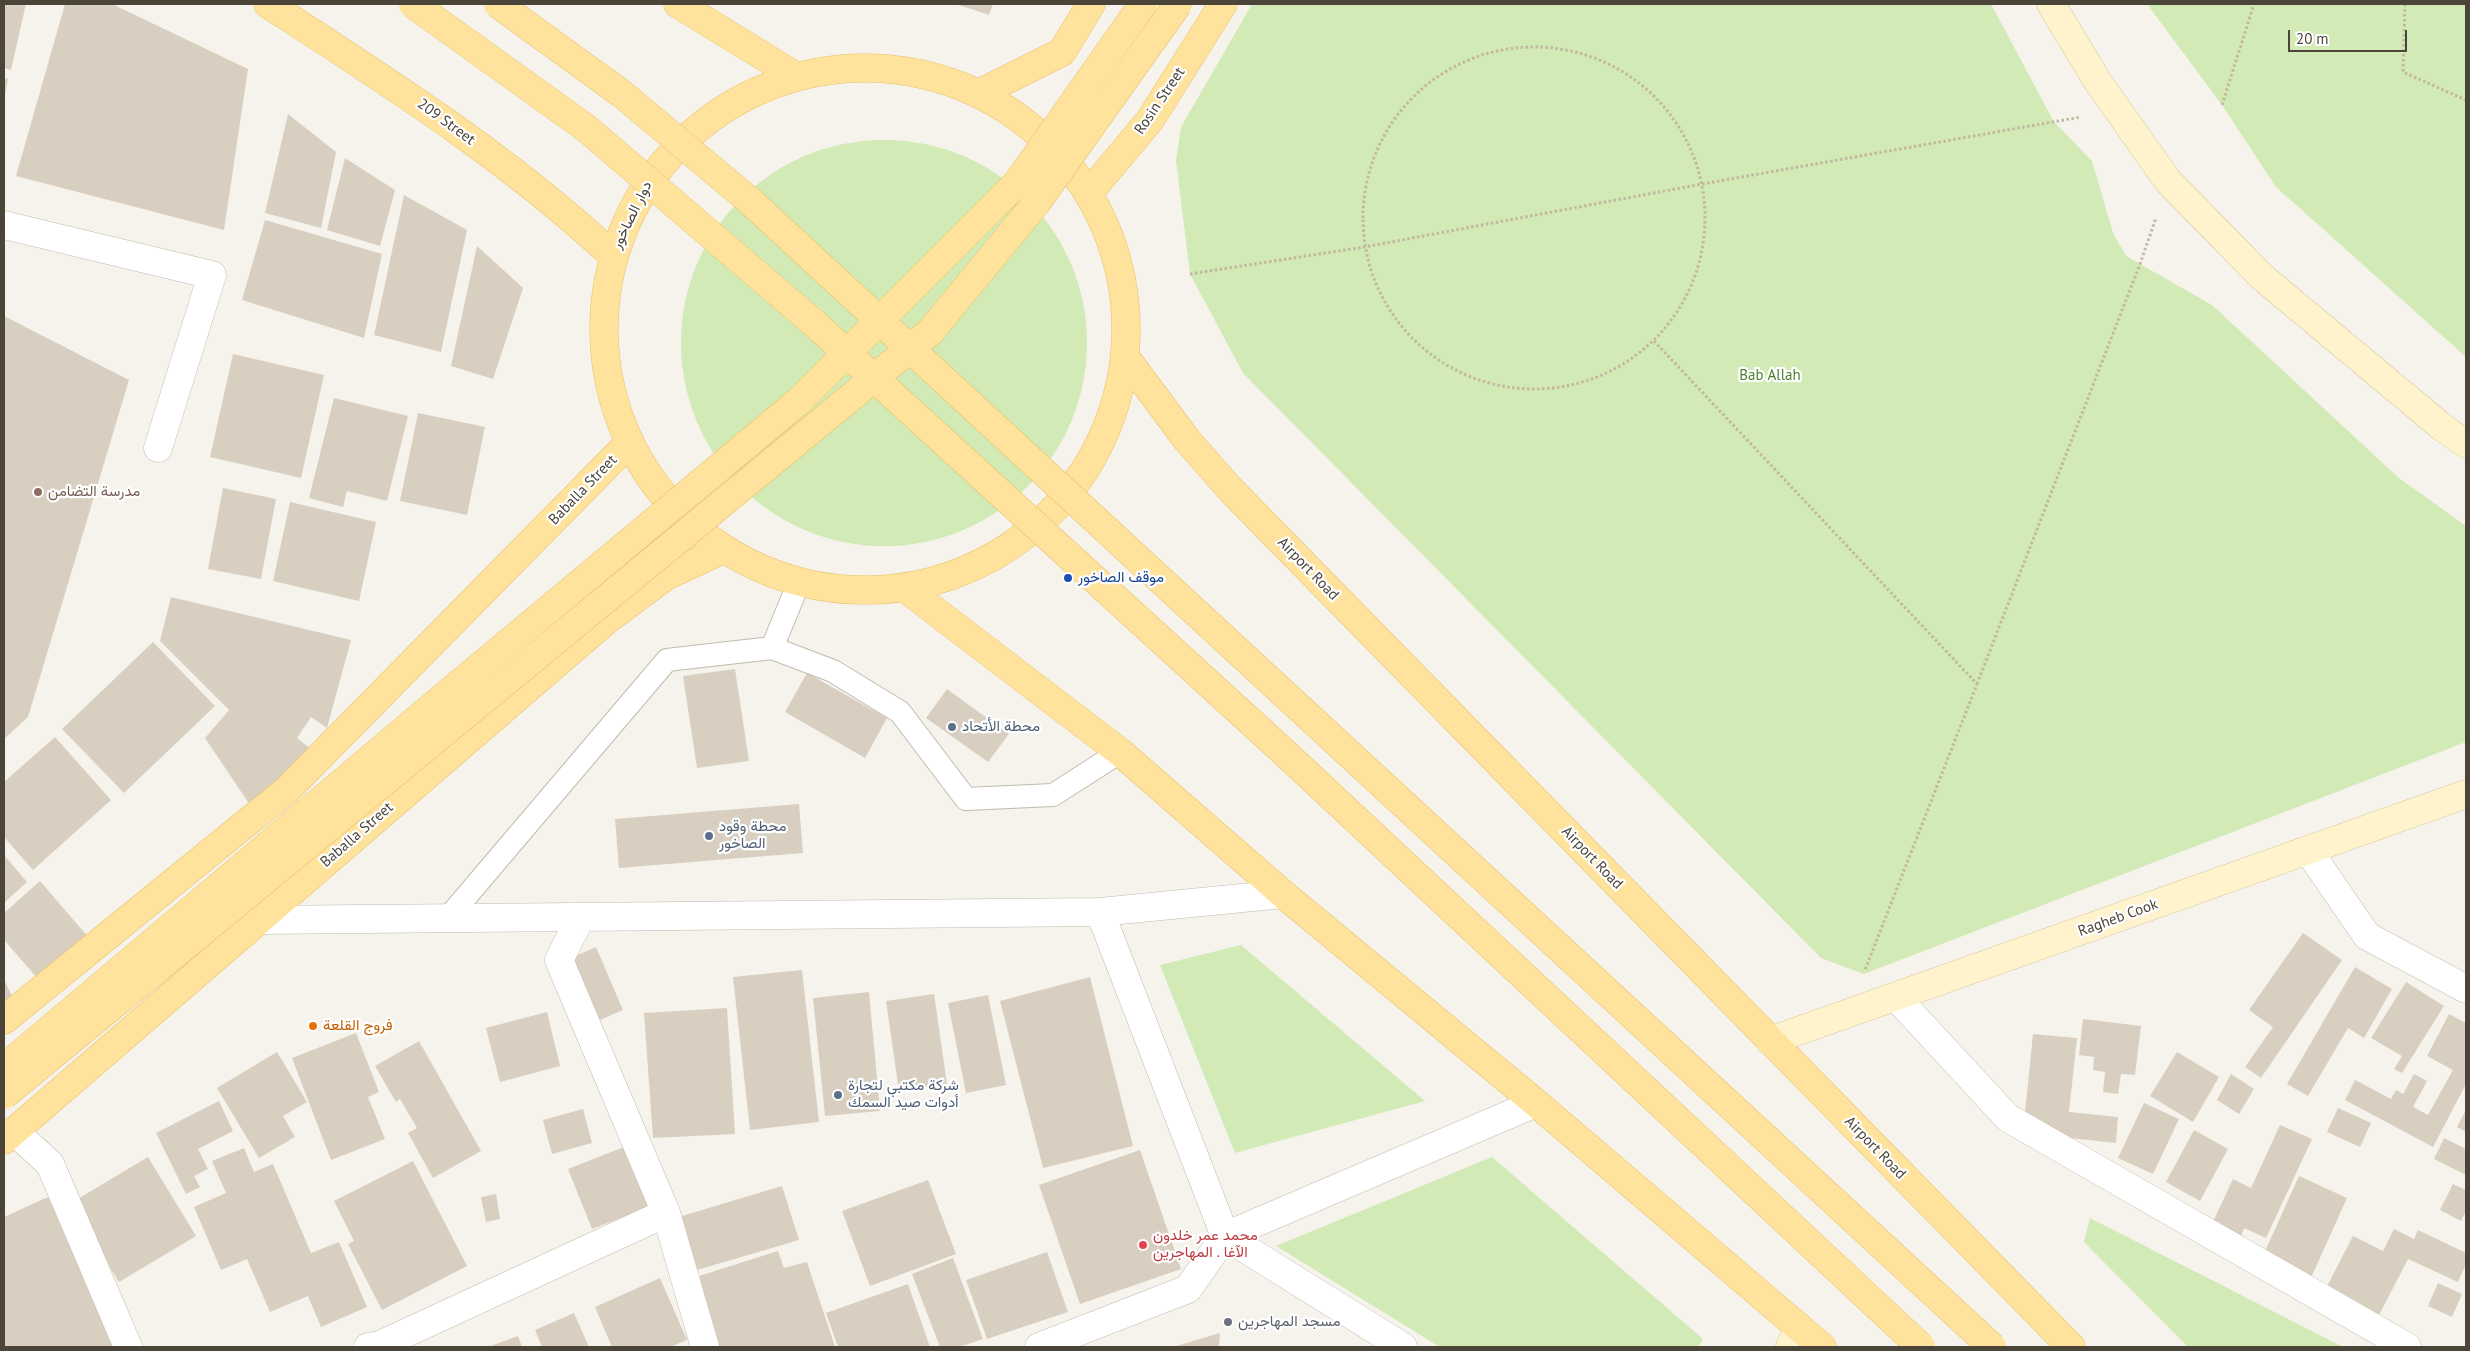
<!DOCTYPE html>
<meta charset="utf-8">
<style>
body{margin:0}
#map{position:relative;width:2470px;height:1351px;overflow:hidden;background:#f6f3ec;font-family:"PT Sans",sans-serif}
canvas{display:block}
.frame{position:absolute;inset:0;border:5px solid #4b4439;pointer-events:none}
.scale{position:absolute;left:2288px;top:30px;width:119px;height:22px;box-sizing:border-box;border:2px solid #4b4439;border-top:0;padding-left:6px;font-size:15px;line-height:18px;white-space:nowrap;color:#4b4439;-webkit-text-stroke:4px #fff;paint-order:stroke}
</style>
<div id="map">
<canvas width="2470" height="1351"></canvas>
<div class="frame"></div>
<div class="scale">20 m</div>
</div>
<script>
const c = document.querySelector('canvas').getContext('2d');
c.lineJoin = 'round';
function fill(path, color) { c.fillStyle = color; c.fill(path, 'evenodd'); }
function stroke(path, color, width, dash) { c.strokeStyle = color; c.lineWidth = width; c.lineCap = dash ? 'butt' : 'round'; c.setLineDash(dash || []); c.stroke(path); }
function drawText(font, color, halo, rows, align = 'center') {
  c.font = font + ' "PT Sans",Vazirmatn,sans-serif'; c.lineWidth = 4.5; c.setLineDash([]); c.textBaseline = 'middle'; c.strokeStyle = halo; c.fillStyle = color; for (const [text, x, y, turn = 0] of rows) {
    c.save(); c.translate(x, y); c.rotate((+turn || 0) * Math.PI / 180); c.textAlign = isNaN(turn) ? turn : align; if (halo) c.strokeText(text, 0, 0); c.fillText(text, 0, 0); c.restore();
  }
}
const green = new Path2D(`
 M1252 4H1991L2054 122 2092 161 2113 233 2126 256 2212 305 2399 478 2466 526V742L1864 974 1821 958 1243 373 1190 274 1176 160 1181 127Z
 M2147 4H2466V357L2276 187 2222 105Z
 M681 343a203 203 0 1 1 406 0a203 203 0 1 1-406 0Z
 M1241 945 1425 1101 1235 1153 1160 965Z
 M1492 1157 1703 1339 1698 1347H1440L1276 1246Z
 M2090 1218 2343 1347H2188L2084 1242Z`);
const building = new Path2D(`
 M4 4H26L11 70 4 68Z
 M65 4H112L248 69 224 230 16 176Z
 M956 4H993L989 15Z
 M4 78 8 79 5 95 4 94Z
 M288 114 336 152 321 228 265 213Z
 M345 158 395 190 380 246 327 230Z
 M404 195 467 230 441 352 374 335Z
 M265 220 382 254 364 338 242 300Z
 M477 246 523 288 493 379 451 366Z
 M4 316 129 380 28 717 4 739Z
 M233 354 324 375 301 478 210 457Z
 M334 398 408 416 387 501 347 491 343 507 309 498Z
 M418 413 485 427 467 515 400 501Z
 M223 488 276 499 261 579 208 569Z
 M290 502 376 522 359 601 273 581Z
 M171 597 351 640 327 728 311 717 297 738 316 753 250 805 205 738 229 710 160 641Z
 M153 642 215 706 124 793 62 729Z
 M735 669 749 761 697 768 683 676Z
 M807 673 887 718 865 758 785 712Z
 M947 689 1009 734 988 762 926 718Z
 M55 737 111 800 33 870 4 837V782Z
 M799 804 803 853 619 868 615 819Z
 M4 855 27 882 4 903Z
 M40 881 89 938 39 980 4 940V913Z
 M2303 933 2342 960 2261 1078 2245 1067 2273 1027 2249 1010Z
 M596 947 623 1010 600 1020 573 957Z
 M2355 967 2392 989 2364 1038 2348 1028 2308 1096 2287 1084Z
 M802 970 819 1122 750 1130 733 977Z
 M1090 977 1133 1146 1043 1168 1000 1001Z
 M4 979 13 998 4 1004Z
 M2406 982 2444 1006 2402 1073 2394 1069 2402 1056 2371 1038Z
 M869 992 880 1111 825 1116 813 998Z
 M934 994 947 1084 899 1091 886 1001Z
 M988 995 1006 1085 966 1093 948 1003Z
 M727 1008 735 1134 653 1138 644 1013Z
 M547 1012 560 1066 500 1082 486 1028Z
 M2449 1014 2466 1023V1084L2433 1147 2345 1100 2355 1080 2391 1099 2396 1090 2403 1094 2414 1074 2427 1081 2413 1107 2428 1115 2453 1070 2427 1056Z
 M2083 1019 2141 1026 2135 1075 2121 1074 2118 1094 2103 1092 2105 1072 2093 1070 2094 1057 2079 1055Z
 M356 1033 379 1092 368 1097 385 1139 331 1160 292 1058Z
 M2033 1034 2077 1038 2069 1112 2118 1117 2116 1143 2023 1133Z
 M419 1041 481 1151 433 1178 408 1133 417 1128 400 1099 396 1102 375 1066Z
 M277 1052 307 1102 283 1116 295 1137 259 1158 217 1088Z
 M2177 1052 2219 1077 2193 1122 2150 1096Z
 M2231 1074 2254 1089 2239 1114 2217 1100Z
 M219 1101 233 1131 198 1149 208 1169 194 1176 200 1187 186 1194 156 1133Z
 M2144 1103 2179 1119 2153 1174 2118 1158Z
 M2338 1108 2371 1123 2360 1147 2327 1132Z
 M583 1109 592 1143 552 1154 543 1120Z
 M2466 1110V1132L2457 1127Z
 M2280 1125 2312 1139 2266 1238 2244 1228 2240 1239 2211 1226 2233 1179 2251 1188Z
 M2194 1130 2228 1149 2200 1201 2166 1182Z
 M2444 1138 2466 1149V1175L2434 1159Z
 M629 1145 654 1205 592 1229 568 1169Z
 M244 1148 254 1172 273 1164 311 1253 339 1242 367 1307 321 1327 308 1296 270 1312 247 1259 221 1270 194 1207 226 1193 212 1161Z
 M1140 1150 1181 1269 1080 1304 1039 1185Z
 M148 1157 196 1236 119 1282 71 1203Z
 M413 1161 467 1266 382 1310 348 1244 354 1241 334 1201Z
 M2299 1176 2347 1198 2310 1280 2262 1258Z
 M928 1180 956 1254 870 1286 842 1211Z
 M2453 1184 2466 1190V1211L2461 1221 2440 1210Z
 M782 1186 799 1240 697 1270 682 1216Z
 M496 1194 500 1219 486 1222 481 1197Z
 M48 1197 116 1347H4V1217Z
 M2394 1229 2414 1239 2418 1230 2466 1253V1264L2458 1282 2408 1259 2376 1321 2323 1294 2353 1236 2383 1251Z
 M778 1251 784 1268 807 1262 835 1347H719L696 1277Z
 M1047 1252 1068 1312 987 1339 966 1280Z
 M953 1258 983 1339 959 1347H940L912 1274Z
 M660 1278 687 1340 670 1347H612L595 1307Z
 M2438 1283 2462 1294 2452 1317 2428 1306Z
 M908 1284 930 1347H838L826 1313Z
 M574 1313 589 1347H542L535 1330Z
 M1220 1333 1219 1347H1173Z
 M518 1336 522 1347H488Z`);
const path = new Path2D(`
 M2405 4 2403 72 2466 100
 M1363 218a171 171 0 1 1 342 0a171 171 0 1 1-342 0Z
 M2222 105 2254 4
 M1190 274 1364 247 1702 184 2081 117
 M1654 341 1977 684 1865 970
 M1977 684 2140 264 2156 218`);
const lane = new Path2D(`
 M772 648 833 671 900 712 966 799 1053 795 1120 752
 M447 919 667 660 772 648 799 582`);
const street = new Path2D(`
 M4 225 212 275 158 448
 M2308 850 2367 936 2466 989
 M1100 912 1225 1236 1403 1347
 M581 917 559 960 666 1213 705 1347
 M258 920 1100 912 1283 894
 M1896 997 2008 1118 2407 1347
 M14 1131 50 1164 128 1347
 M368 1347 380 1345 666 1213
 M1039 1347 1188 1289 1225 1236 1536 1103`);
const secondary = new Path2D(`
 M2051 4 2098 82 2168 181 2262 277 2442 427 2466 444
 M1770 1041 2466 794
 M1790 1347 1799 1327`);
const primary = new Path2D(`
 M268 4C388 82 507 157 612 255
 M678 4 794 75
 M604 329a261 261 0 1 1 522 0a261 261 0 1 1-522 0Z
 M980 93 1062 52 1091 4
 M1089 193 1150 120 1223 4
 M1126 358 1187 440 1231 490 2071 1347
 M905 588 1120 752 1283 894 1536 1103 1822 1347
 M4 1020 287 790 629 443
 M4 1140 608 619 666 576 724 549`);
const primaryBridge = new Path2D(`
 M413 4 586 128 815 324 1286 754 1921 1347
 M498 4 622 94 750 201 1992 1347
 M4 1068 441 699 799 401 1017 183 1143 4
 M4 1095 930 332 1037 202 1178 4`);
const markers = [
 [38,492,5,"#8d6e63"],
 [1068,578,5,"#1a4fb4"],
 [952,727,5,"#5c6f8a"],
 [709,836,5,"#5c6f8a"],
 [313,1026,5,"#e8710a"],
 [838,1095,5,"#5c6f8a"],
 [1143,1245,5,"#e0444e"],
 [1228,1322,5,"#6b7280"]
];
const streetNames = [
 ["Rosin Street",1160,101,-56],
 ["209 Street",446,122,36],
 ["دوار الصاخور",632,215,-64],
 ["Baballa Street",583,490,-46],
 ["Airport Road",1308,569,46],
 ["Baballa Street",357,835,-41],
 ["Airport Road",1592,858,46],
 ["Ragheb Cook",2118,918,-20],
 ["Airport Road",1875,1148,46]
];
const parkNames = [
 ["Bab Allah",1770,376]
];
const educationNames = [
 ["مدرسة التضامن",48,492]
];
const transitNames = [
 ["موقف الصاخور",1078,578]
];
const serviceNames = [
 ["محطة الأتحاد",962,727],
 ["محطة وقود",719,827],
 ["الصاخور",719,844],
 ["شركة مكتبي لتجارة",848,1086],
 ["أدوات صيد السمك",848,1103]
];
const foodNames = [
 ["فروج القلعة",323,1026]
];
const healthNames = [
 ["محمد عمر خلدون",1153,1236],
 ["الآغا . المهاجرين",1153,1253]
];
const worshipNames = [
 ["مسجد المهاجرين",1238,1322]
];
fill(green, '#d2eab5');
fill(building, '#d8cfc1');
stroke(lane, '#c2bbae', 24);
stroke(street, '#c2bbae', 29);
stroke(secondary, '#d6c79b', 29);
stroke(primary, '#e6c16a', 29);
stroke(path, '#c4b79f', 3, [2.5, 2.5]);
stroke(lane, '#fff', 22);
stroke(street, '#fff', 28);
stroke(secondary, '#fff3cd', 28);
stroke(primary, '#ffe39c', 28);
stroke(primaryBridge, '#e6c16a', 29, []);
stroke(primaryBridge, '#ffe39c', 28);
for (const [x, y, r, color] of markers) { const dot = new Path2D(); dot.arc(x, y, r, 0, 2 * Math.PI); c.fillStyle = color; c.fill(dot); stroke(dot, '#fff', 2); }
drawText('15px', '#4b4439', '#fff', streetNames);
drawText('15px', '#4a7f2a', '#fff', parkNames);
drawText('15px', '#785e54', '#fff', educationNames, 'left');
drawText('15px', '#164399', '#fff', transitNames, 'left');
drawText('15px', '#4e5e75', '#fff', serviceNames, 'left');
drawText('15px', '#c56008', '#fff', foodNames, 'left');
drawText('15px', '#be3a42', '#fff', healthNames, 'left');
drawText('15px', '#5b616d', '#fff', worshipNames, 'left');
</script>
